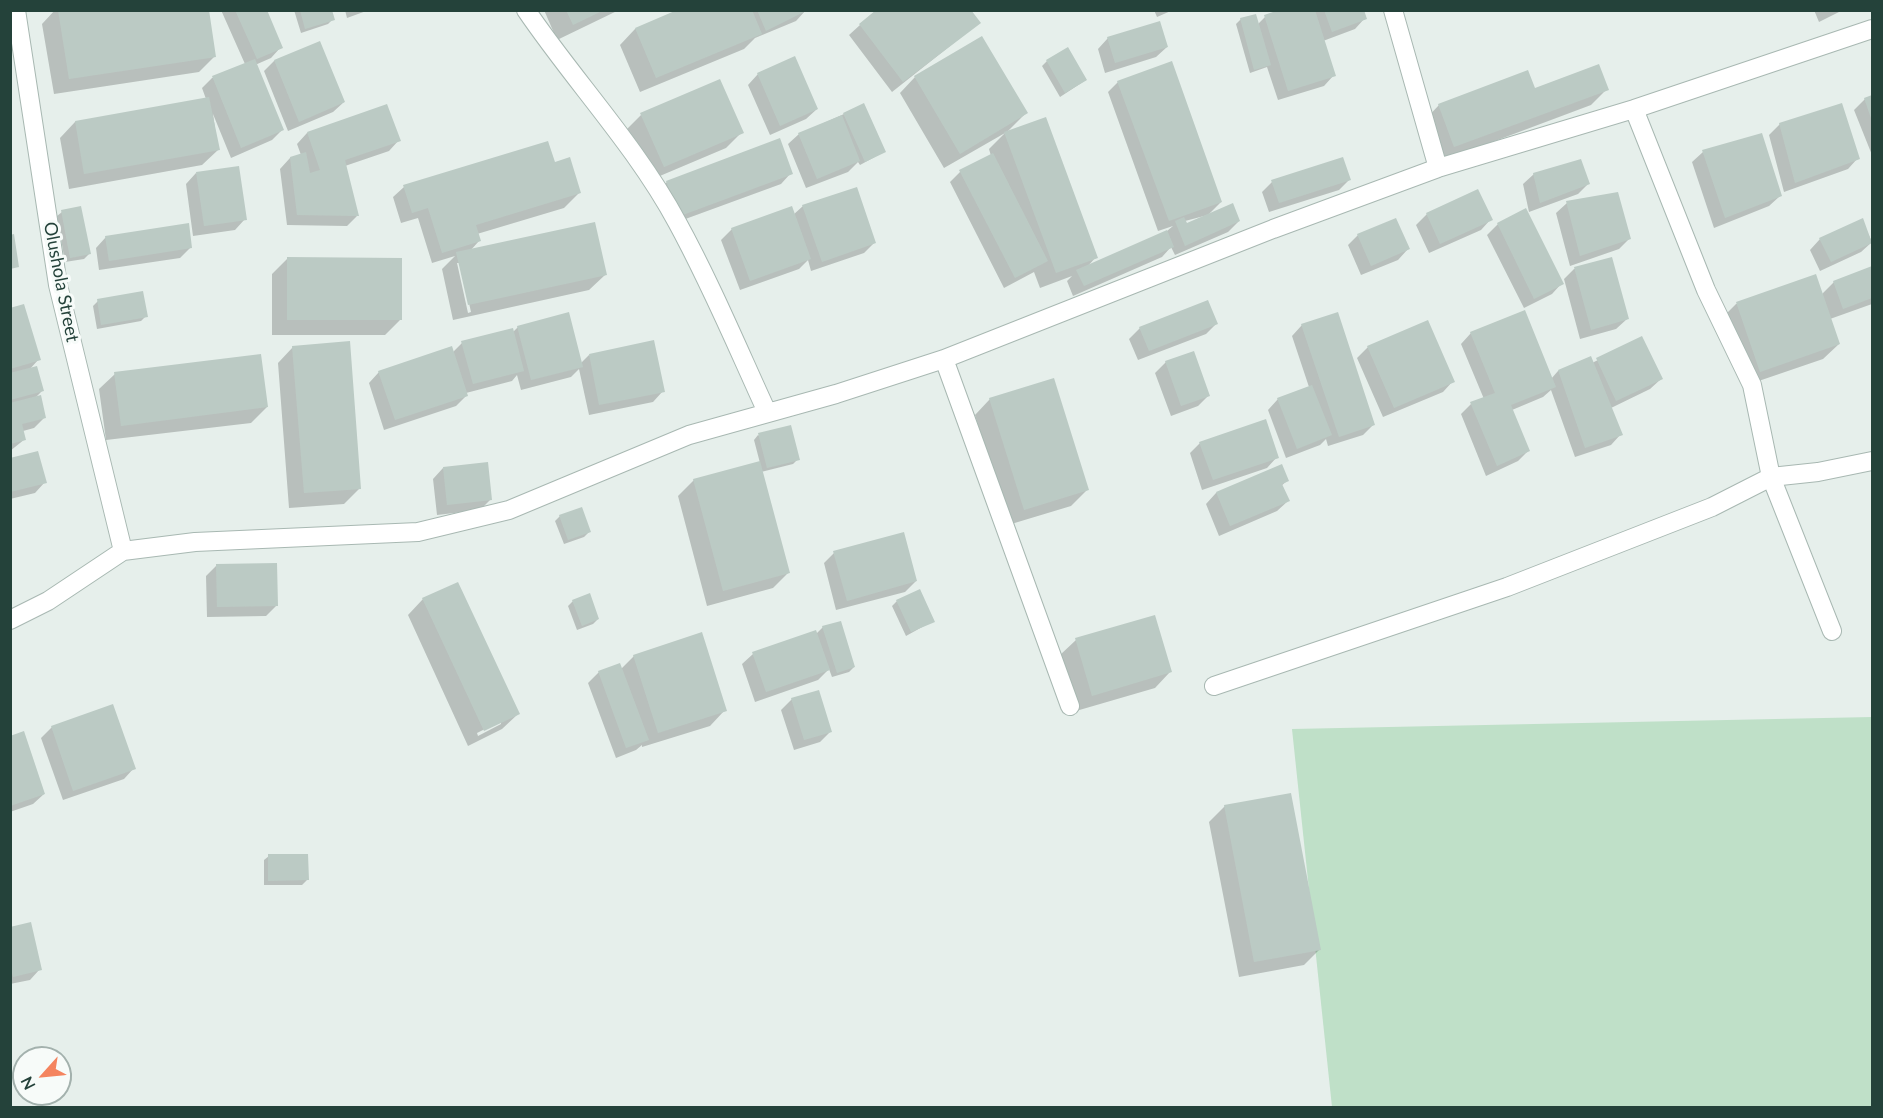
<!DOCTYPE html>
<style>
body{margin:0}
#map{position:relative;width:1883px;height:1118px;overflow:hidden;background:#e6efeb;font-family:Lato,sans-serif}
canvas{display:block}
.frame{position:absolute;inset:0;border:12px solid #24423a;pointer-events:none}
.north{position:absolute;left:12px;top:1046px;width:60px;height:60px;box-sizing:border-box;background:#f7fbf9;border:2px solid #a3b1ad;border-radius:50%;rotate:243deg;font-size:16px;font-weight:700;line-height:24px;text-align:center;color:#24423a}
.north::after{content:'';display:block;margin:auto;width:21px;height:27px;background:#f4845f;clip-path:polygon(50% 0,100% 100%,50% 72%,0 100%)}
</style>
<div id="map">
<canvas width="1883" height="1118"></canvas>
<div class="frame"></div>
<div class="north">N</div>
</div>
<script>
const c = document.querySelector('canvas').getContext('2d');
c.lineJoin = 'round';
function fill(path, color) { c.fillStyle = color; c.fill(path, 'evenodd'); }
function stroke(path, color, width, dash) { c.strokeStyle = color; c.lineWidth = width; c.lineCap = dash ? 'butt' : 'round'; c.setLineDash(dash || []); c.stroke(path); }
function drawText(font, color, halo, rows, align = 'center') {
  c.font = font + ' Lato,sans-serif'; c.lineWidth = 6; c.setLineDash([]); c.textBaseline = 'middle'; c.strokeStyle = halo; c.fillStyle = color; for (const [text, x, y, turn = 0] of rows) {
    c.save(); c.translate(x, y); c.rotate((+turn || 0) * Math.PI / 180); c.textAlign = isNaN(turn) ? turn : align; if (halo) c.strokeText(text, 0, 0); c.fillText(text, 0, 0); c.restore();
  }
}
const green = new Path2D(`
 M1872 717V1107H1332L1292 729Z`);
const shadow = new Path2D(`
 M55 10H208L215 56 199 72 54 94 42 24Z
 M221 10H265L281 47 271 58 255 65 282 130 272 140 231 158 213 114 218 150 202 165 69 189 60 138 75 122 206 99 202 88 212 78 245 64Z
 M294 10H330L333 19 328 24 301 33Z
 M345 10H369L347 18Z
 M544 10H619L557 40Z
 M681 10H806L796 21 755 38 744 49 640 92 620 45 635 29Z
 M1154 10H1173L1157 17Z
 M1284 10H1363L1365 18 1355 29 1323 41 1334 75 1324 86 1278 100 1267 67 1250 73 1236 24 1241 19 1258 24 1265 17Z
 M1814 10H1843L1819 22Z
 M979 23 892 92 849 35 860 25Z
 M1108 38 1167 47 1156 57 1105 73 1098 49Z
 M319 43 344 102 333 112 288 131 264 71 274 61Z
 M1047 61 1086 80 1060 97 1042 66Z
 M758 74 817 109 806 119 770 135 748 85Z
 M915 77 1026 113 1006 133 1096 257 1087 267 1167 231 1173 226 1158 231 1108 92 1118 82 1221 202 1208 215 1185 221 1187 225 1239 221 1228 232 1175 255 1171 247 1162 257 1073 296 1067 281 1072 276 1040 288 1034 272 1004 288 950 182 960 172 991 156 989 149 1005 133 944 168 900 93Z
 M1607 89 1591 105 1439 162 1424 121 1439 105 1534 90Z
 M1872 96V155L1854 110 1865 99Z
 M844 114 884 152 860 165 858 162 848 172 806 188 788 144 799 134Z
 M641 115 742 132 726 148 648 181 626 130Z
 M1780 124 1858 158 1848 169 1784 192 1769 135Z
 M307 133 399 140 389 151 345 166 357 216 347 226 287 225 280 169 290 158 301 155 297 144Z
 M1703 152 1780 196 1769 206 1714 228 1692 162Z
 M554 164 580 192 564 208 477 234 479 241 470 251 605 275 589 290 453 320 442 269 455 256 432 263 418 218 401 223 393 197 404 187ZM457 263H460L471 312 468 313Z
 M196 173 245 219 235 230 193 236 186 184Z
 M791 173 781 184 669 225 656 192 667 182Z
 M1534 174 1588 184 1578 194 1529 212 1523 184Z
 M1349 180 1339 190 1269 212 1262 192 1272 182Z
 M1567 203 1629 239 1619 249 1570 266 1556 213Z
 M803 206 874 243 864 253 811 271 808 260 799 269 740 290 721 240 732 229 793 215Z
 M1525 210 1562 283 1552 294 1524 308 1487 235 1498 224Z
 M62 212 89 254 84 259 65 262 57 216Z
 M1427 214 1491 219 1481 230 1429 253 1416 225Z
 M1862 220 1872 242 1861 252 1820 271 1810 250 1820 239Z
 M1358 235 1408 249 1398 260 1361 275 1348 245Z
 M106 237 191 247 180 258 99 270 96 248Z
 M287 259 400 320 385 335H272V274Z
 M1610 259 1627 319 1616 329 1580 339 1564 279 1574 269Z
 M1872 268V304L1830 319 1839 344 1823 359 1744 386 1721 319 1736 304 1816 276 1822 294 1834 282Z
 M98 301 146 316 141 321 97 329 93 306Z
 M10 310 39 359 29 370 42 391 35 398 44 418 34 428 23 431 25 439 10 451Z
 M1216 324 1206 334 1138 360 1129 339 1140 328Z
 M1302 325 1374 424 1363 435 1328 446 1326 439 1320 445 1286 458 1268 410 1278 399 1309 387 1292 336Z
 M518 327 581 363 589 355 663 391 653 402 589 415 579 369 571 377 521 390 517 375 512 381 466 393 467 395 456 406 384 430 369 383 379 372 452 353 462 343 512 333Z
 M1471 333 1551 379 1558 371 1592 363 1642 338 1661 379 1650 389 1611 408 1621 434 1611 445 1575 457 1551 390 1543 397 1512 410 1528 451 1518 461 1486 476 1461 414 1471 404 1484 399 1461 344Z
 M293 347 360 488 344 504 289 508 278 363Z
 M1368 347 1453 381 1443 392 1383 417 1357 358Z
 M1166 362 1208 396 1198 406 1171 416 1155 373Z
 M115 374 267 407 251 423 106 440 99 389Z
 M990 399 1087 490 1071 506 1008 525 975 415Z
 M758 435 798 459 793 464 761 472 789 572 773 588 707 606 678 496 694 480 760 463 754 440Z
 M1200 443 1277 457 1267 468 1202 490 1190 453Z
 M10 460 45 482 35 493 10 499Z
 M1281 466 1287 481 1281 486 1288 501 1277 511 1219 536 1206 504 1216 493Z
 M443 468 491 499 480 510 437 515 433 479Z
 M560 516 589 532 584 537 564 544 555 521Z
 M834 553 916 581 905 592 836 610 824 563Z
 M216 566 277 605 266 616 207 617 206 576Z
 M423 599 518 714 502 729 468 746 408 615ZM501 721V724L478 736 477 733Z
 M573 601 598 619 593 624 577 630 568 606Z
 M897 601 933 621 906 636 892 606Z
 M823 627 854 667 849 672 832 677 829 669 818 680 755 702 742 664 753 654 815 632 816 634Z
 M1076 640 1170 672 1155 688 1076 711 1060 655Z
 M634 656 725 710 710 726 642 747V745L636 750 616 758 588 683 599 672 621 669Z
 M792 699 830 732 820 742 794 750 781 710Z
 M52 727 134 768 124 779 63 800 41 738Z
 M10 737 44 794 33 804 10 812Z
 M1225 806 1320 949 1304 965 1239 977 1209 822Z
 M269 856 307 880 302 885H264V860Z
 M10 929 40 969 30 980 10 984Z`);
const building = new Path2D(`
 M58 10H209L216 57 69 79Z
 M235 10H267L283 48 257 59Z
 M300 10H332L335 20 305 29Z
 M566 10H604L573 25Z
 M677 10H752L762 34 656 78 635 28Z
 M757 10H808L766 31Z
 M876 10H971L981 23 903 82 859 24Z
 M1279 10H1315L1336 76 1288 91 1264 15Z
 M1324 10H1364L1367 19 1332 32Z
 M1256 14 1271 65 1254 70 1240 18Z
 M1160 21 1168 47 1115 63 1107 37Z
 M982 36 1028 113 960 154 914 76Z
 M320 41 345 102 299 122 274 60Z
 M1068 47 1087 80 1065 93 1046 60Z
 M795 56 818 109 780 126 757 73Z
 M255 59 284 130 241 148 212 76Z
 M1172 61 1222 202 1169 221 1117 81Z
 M1599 64 1609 90 1454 147 1438 104 1528 70 1535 88Z
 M720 79 744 133 664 167 640 113Z
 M1872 95V121L1864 98Z
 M209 97 220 150 84 174 75 121Z
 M864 103 886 152 865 162 843 113Z
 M1842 103 1860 159 1795 183 1779 123Z
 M387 104 401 141 345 160 359 216 297 215 290 157 306 152 310 173 320 170 307 132Z
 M842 115 860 161 817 179 798 133Z
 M1046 117 1098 258 1056 273 1004 132Z
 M1762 133 1782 196 1725 218 1702 150Z
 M780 138 793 174 680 216 666 181Z
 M548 141 555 162 570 157 581 193 476 225 481 241 442 253 428 208 412 213 403 185Z
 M993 153 1048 261 1015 278 959 170Z
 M1343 157 1351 180 1279 203 1271 180Z
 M1581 159 1590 184 1540 203 1533 173Z
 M239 166 247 220 204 226 196 172Z
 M857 187 876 243 822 262 802 205Z
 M1478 189 1493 220 1440 244 1426 213Z
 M1618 192 1631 239 1580 256 1566 201Z
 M1233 203 1240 221 1185 246 1175 221 1184 217 1187 223Z
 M81 206 91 254 70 258 61 210Z
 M792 206 811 259 750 281 731 228Z
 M1526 208 1564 284 1534 299 1497 223Z
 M1396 218 1410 249 1371 266 1357 234Z
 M1863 218 1872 243 1831 262 1819 238Z
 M595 222 607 275 468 305 456 252Z
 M189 223 192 248 109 261 105 236Z
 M1167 230 1174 247 1084 286 1076 270Z
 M14 234 19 267 10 269V235Z
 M287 257 402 258V320H287Z
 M1612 257 1629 319 1591 330 1574 267Z
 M1872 266V298L1843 309 1833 281Z
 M1816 274 1840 344 1760 372 1736 302Z
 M143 291 148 317 101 325 97 299Z
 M1208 300 1218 324 1149 351 1139 327Z
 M24 304 41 360 10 369V308Z
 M1525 310 1556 387 1511 405 1530 451 1497 466 1470 402 1495 393 1470 332Z
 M569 312 583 367 531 380 517 326Z
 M1338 312 1375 425 1339 437 1301 324Z
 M1428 320 1455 382 1394 408 1367 346Z
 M513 328 524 371 473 384 461 341Z
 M1642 336 1663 379 1616 401 1596 358Z
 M654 340 665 392 599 405 589 354Z
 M350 341 361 489 304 493 292 346Z
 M452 346 468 396 395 420 378 371Z
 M1194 351 1210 396 1181 406 1165 361Z
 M261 354 268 407 121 426 114 372Z
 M1591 356 1623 435 1585 448 1558 370Z
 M37 366 44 391 10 400V373Z
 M1054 378 1089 490 1024 510 989 398Z
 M1312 385 1332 435 1297 449 1277 398Z
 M41 395 46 418 22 424 26 440 10 444V403Z
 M1266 419 1279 458 1213 480 1199 442Z
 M791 425 800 460 767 468 758 433Z
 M38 451 47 483 10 492V458Z
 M760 461 790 573 723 591 693 479Z
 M488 462 492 500 447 505 443 467Z
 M1282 464 1289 481 1282 484 1290 501 1230 526 1216 492Z
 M582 507 591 532 568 540 559 515Z
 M904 532 917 581 847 601 833 551Z
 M277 563 278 606 217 607 216 564Z
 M458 582 520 714 484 731 422 598Z
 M920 589 935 622 911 632 896 600Z
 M590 593 599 619 582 626 572 600Z
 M1155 615 1172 672 1092 696 1075 638Z
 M841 621 855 667 837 673 822 626Z
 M816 630 830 670 766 692 752 652Z
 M702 632 727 711 658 733 633 655Z
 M620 663 649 740 626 748 598 671Z
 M819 690 832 732 804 740 791 698Z
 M113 704 136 769 73 791 51 726Z
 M24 731 45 794 10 806V736Z
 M1291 793 1321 950 1254 962 1224 805Z
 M268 854H308L309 880 268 881Z
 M31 922 42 970 13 977 10 964V927Z`);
const minor = new Path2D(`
 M16 10 58 285 123 551
 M526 10C575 82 636 146 677 222 711 284 738 349 767 412
 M1393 10 1438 168
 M1634 109 1706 290 1752 385 1771 477 1832 631
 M944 359 1070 706
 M10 620 48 601 123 551 195 542 418 532 509 510 689 435 836 394 944 359 1273 229 1438 168 1634 109 1872 29
 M1214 686 1507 587 1712 507 1771 477 1818 472 1872 461`);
const streetNames = [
 ["Olushola Street",61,282,79]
];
fill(green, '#bfe0c8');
fill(shadow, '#0003');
fill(building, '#bbcac4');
stroke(minor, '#a8b8b2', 20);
stroke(minor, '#fff', 18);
drawText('18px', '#24423a', '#f7fbf9', streetNames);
</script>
